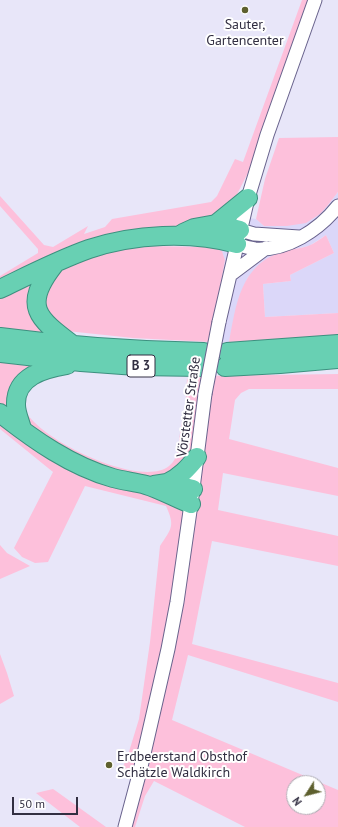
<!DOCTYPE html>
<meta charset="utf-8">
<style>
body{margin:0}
#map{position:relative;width:338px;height:827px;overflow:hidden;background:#e8e6f9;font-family:"PT Sans",sans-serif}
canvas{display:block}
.north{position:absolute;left:286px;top:775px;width:40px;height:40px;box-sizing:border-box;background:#fff;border:1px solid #adacb3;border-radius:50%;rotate:234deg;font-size:11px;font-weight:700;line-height:16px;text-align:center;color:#322f42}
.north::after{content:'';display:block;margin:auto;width:14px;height:18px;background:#5e602e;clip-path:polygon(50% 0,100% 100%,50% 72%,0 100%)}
.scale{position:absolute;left:12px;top:797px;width:66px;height:18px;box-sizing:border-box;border:2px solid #322f42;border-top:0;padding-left:5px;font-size:12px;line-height:14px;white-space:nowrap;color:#322f42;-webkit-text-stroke:3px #fff;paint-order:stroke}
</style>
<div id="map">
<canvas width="338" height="827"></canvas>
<div class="north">N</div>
<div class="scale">50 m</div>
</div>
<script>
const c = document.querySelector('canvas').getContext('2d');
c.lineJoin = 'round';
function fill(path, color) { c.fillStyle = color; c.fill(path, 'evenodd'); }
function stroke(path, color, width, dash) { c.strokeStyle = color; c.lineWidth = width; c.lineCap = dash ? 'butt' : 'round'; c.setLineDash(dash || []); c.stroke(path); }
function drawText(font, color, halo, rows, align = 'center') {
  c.font = font + ' "PT Sans",sans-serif'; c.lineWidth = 4; c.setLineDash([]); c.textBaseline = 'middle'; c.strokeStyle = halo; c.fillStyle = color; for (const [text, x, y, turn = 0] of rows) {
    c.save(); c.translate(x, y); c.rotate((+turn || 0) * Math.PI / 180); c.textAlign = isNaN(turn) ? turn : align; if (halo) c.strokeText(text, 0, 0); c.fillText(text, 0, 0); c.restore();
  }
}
const built = new Path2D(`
 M338 192V313L265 317 263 284 291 281 290 275 334 253 326 235 309 246 282 252 248 277 240 296 229 342H221L214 321 225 260 222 252 210 247 180 246 181 227 223 214 256 219 264 226 328 205Z`);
const green = new Path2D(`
 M302 0H309L251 167 231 206 223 214 0 285V276L38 253V249L0 206V196L44 245 53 247 88 226 84 234 105 227 112 219 211 202 217 196 235 159 243 162Z
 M338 137V192L328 205 320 214 306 223 287 226H264L256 219 265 179 279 138Z
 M326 235 334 253 290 275 291 281 263 284 265 317 338 313V335L318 337 229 342C236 305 240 266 281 252 289 249 299 249 308 246 314 244 320 239 326 235Z
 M145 246 210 247 222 251 225 260 210 342 133 338 67 331 45 316 43 284 59 268 92 254Z
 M28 284 32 286 48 334 0 331V297Z
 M0 362 62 371 41 377 27 389C26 395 23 405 25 410 39 440 141 489 169 466 172 464 176 458 177 454 179 447 179 439 180 433 181 424 184 415 185 406 187 397 186 388 187 379L200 376 338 374V389H249L241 393 235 400 229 439 338 468V496L223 473 218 510 338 536V566L212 541 192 644 338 683V702L188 655 172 720 338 790V827H245L154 781 145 796 135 827H121L134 780 122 774V769L128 755 139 719 150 642 160 546C172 528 175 526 166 506L85 486 48 562 35 563 22 557 14 548 53 472 0 429ZM294 783H318V807H294Z
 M0 545 7 553 30 566 0 579Z
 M0 654 7 673 14 696 0 704Z
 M53 789 56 791 106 827H80L36 793Z`);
const tertiary = new Path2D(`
 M240 230 254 234 299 237
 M237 244C242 246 249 248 255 249 287 251 319 230 338 206
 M230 275 266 248
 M219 322 248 198 267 135 315 0
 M125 827 140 771 168 649 177 602 191 504 205 394`);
const trunk = new Path2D(`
 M216 224 240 230
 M183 233 194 228 216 224 248 198
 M54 265C22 306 37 318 73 345
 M0 289C29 275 58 260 89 249 134 234 191 231 237 244
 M0 337C68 346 136 351 204 352
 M227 352 338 344
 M0 353 81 362 136 366 201 367
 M225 367 280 364 338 359
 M0 413C34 440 71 466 113 478 124 481 135 482 146 485 160 489 177 499 191 504
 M22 429C20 421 16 413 16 405 15 376 44 369 67 365
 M167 483C180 477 188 468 197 457
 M154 485 167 483 193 489`);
const tertiaryBridge = new Path2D(`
 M205 394 219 322`);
const markers = [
 [245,10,4,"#5e602e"],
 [109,765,4,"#5e602e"]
];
const shields = [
 [141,366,28]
];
const shieldNames = [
 ["B 3",141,366]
];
const poiNames = [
 ["Sauter,",245,25],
 ["Gartencenter",245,41],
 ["Erdbeerstand Obsthof",117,757,"left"],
 ["Schätzle Waldkirch",117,773,"left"]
];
const streetNames = [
 ["Vörstetter Straße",189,407,-82]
];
fill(built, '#dbd7f9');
fill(green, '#fdc0db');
stroke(tertiary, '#69638d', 15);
stroke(trunk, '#3d907f', 20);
stroke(tertiary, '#fff', 13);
stroke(trunk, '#68d0b3', 18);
stroke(tertiaryBridge, '#69638d', 15, []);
stroke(tertiaryBridge, '#fff', 13);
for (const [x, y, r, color] of markers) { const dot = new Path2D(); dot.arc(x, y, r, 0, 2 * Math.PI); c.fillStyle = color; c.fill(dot); stroke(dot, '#fff', 1.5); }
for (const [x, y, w] of shields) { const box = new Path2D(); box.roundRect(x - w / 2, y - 11, w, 22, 3); c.fillStyle = '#fff'; c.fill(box); stroke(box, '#322f42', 1); }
drawText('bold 13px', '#322f42', null, shieldNames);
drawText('14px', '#322f42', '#fff', poiNames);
drawText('14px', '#322f42', '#fff', streetNames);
</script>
